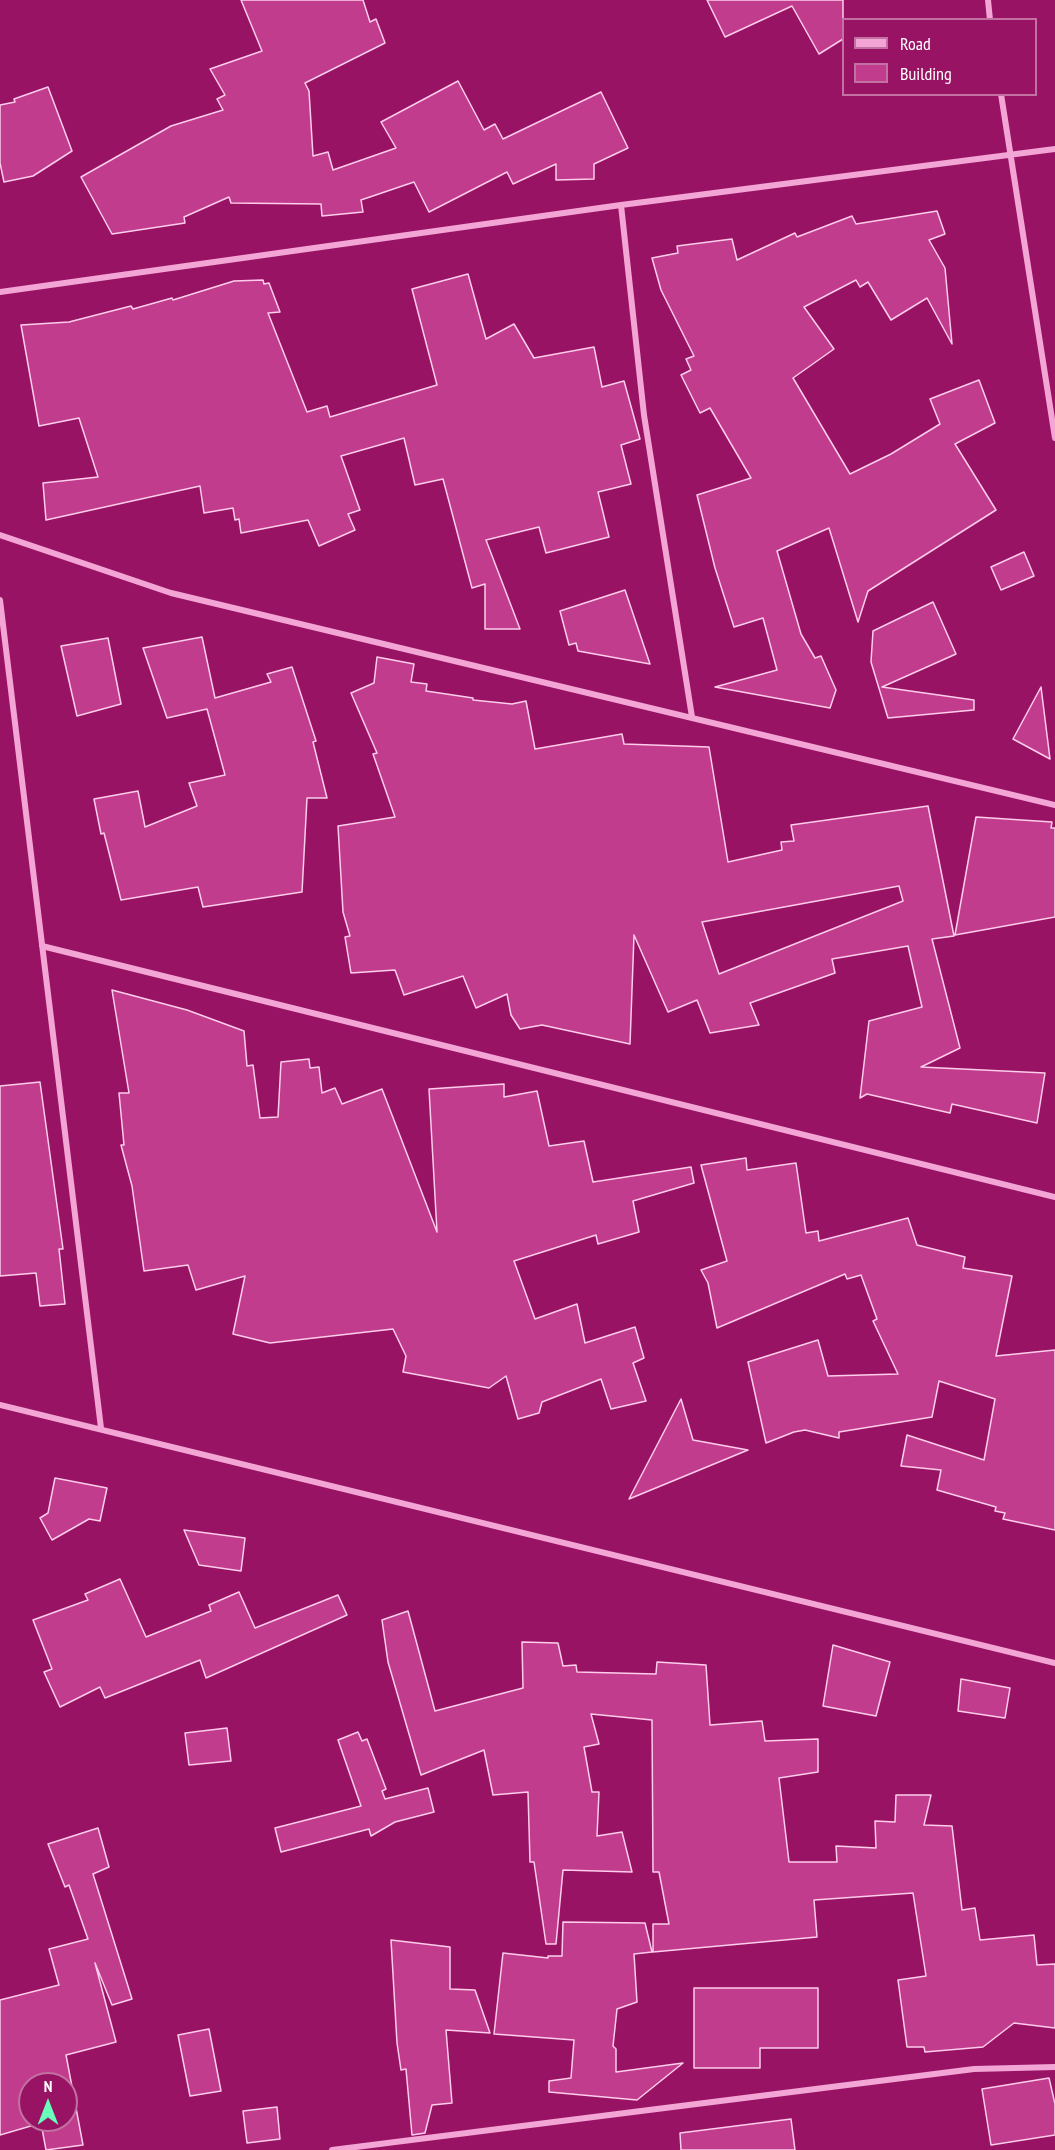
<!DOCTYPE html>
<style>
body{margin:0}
#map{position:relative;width:1055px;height:2150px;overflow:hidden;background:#991364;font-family:"PT Sans Narrow",sans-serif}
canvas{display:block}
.legend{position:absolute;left:842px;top:18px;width:195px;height:78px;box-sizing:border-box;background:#991364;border:2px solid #c271a2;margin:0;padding:8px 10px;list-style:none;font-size:18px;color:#fff}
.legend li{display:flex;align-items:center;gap:12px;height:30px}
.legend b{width:30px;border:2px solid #c271a2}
.north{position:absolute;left:18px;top:2072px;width:60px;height:60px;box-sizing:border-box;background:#991364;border:2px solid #c271a2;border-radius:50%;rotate:0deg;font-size:16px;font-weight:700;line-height:24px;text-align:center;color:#fff}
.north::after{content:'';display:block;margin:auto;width:21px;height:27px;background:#67ffb9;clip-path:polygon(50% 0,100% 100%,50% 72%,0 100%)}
</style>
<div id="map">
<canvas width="1055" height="2150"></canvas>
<ul class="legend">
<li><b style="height:8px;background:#f3a5d6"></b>Road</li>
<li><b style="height:16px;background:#c13c8d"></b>Building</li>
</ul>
<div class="north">N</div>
</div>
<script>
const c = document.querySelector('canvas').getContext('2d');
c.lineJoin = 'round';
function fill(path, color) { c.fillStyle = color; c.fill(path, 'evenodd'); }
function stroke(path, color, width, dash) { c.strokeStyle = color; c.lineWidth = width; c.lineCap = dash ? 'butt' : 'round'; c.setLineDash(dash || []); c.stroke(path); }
const building = new Path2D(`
 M241 0H363L370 22 376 19 385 43 305 83 309 91 313 156 328 152 333 170 396 148 381 122 458 81 484 130 495 124 503 139 601 92 628 148 594 164V179L556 180V164L513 184 507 172 429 212 414 182 361 200 363 212 322 216 321 204 231 203 229 197 184 217 185 223 112 234 81 177 171 126 223 110 217 99 225 95 210 69 262 51Z
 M707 0H843V39L819 54 792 6 725 37Z
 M48 87 72 151 33 176 4 182 0 163V105L15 102 14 99Z
 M937 211 945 234 929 240 945 268 952 344 927 298 891 320 868 282 860 287 856 280 804 307 834 349 793 378 850 474 891 454 940 424 930 399 979 380 995 423 955 444 996 510 868 591 858 622 829 528 777 551 801 634 815 658 821 656 836 690 830 708 715 687 777 670 763 618 734 627 715 568 697 495 751 478 710 408 700 413 681 375 691 370 686 359 694 356 661 290 652 258 678 253 677 246 732 239 737 260 795 233 797 237 852 216 856 224Z
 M468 274 486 339 514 324 534 358 594 347 602 387 624 381 640 439 621 445 631 484 598 492 609 537 546 553 539 527 486 540 520 629H485V584L472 588 443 479 415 485 404 438 341 456 360 510 348 514 355 530 319 546 308 520 241 533 239 519 235 520 233 508 204 513 200 486 46 520 43 483 98 477 79 418 39 426 21 325 69 322 131 306 133 309 172 298 173 300 234 281 263 280 264 284 269 283 280 312 268 313 307 412 327 406 330 417 437 385 412 289Z
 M1024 552 1034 576 1001 590 991 567Z
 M625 590 650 664 578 651 576 643 569 645 560 611Z
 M933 602 956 654 882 687 974 700V710L888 718 871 662 873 631Z
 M202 637 215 698 271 682 267 674 292 667 316 741 313 742 327 798H307L302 892 203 907 198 887 121 900 104 833 101 834 94 799 138 791 145 827 197 806 189 783 225 775 207 709 167 718 143 648Z
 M108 638 121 704 77 716 61 646Z
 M377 657 414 664 411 682 427 684 426 691 473 698V700L512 704 526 701 535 749 622 734 624 744 709 747 728 862 782 850 781 842 794 841 791 825 928 806 954 936 932 939 960 1048 921 1067 1045 1073 1037 1123 952 1104 950 1113 867 1094 860 1098 869 1021 922 1007 908 946 832 959 835 973 750 1003 759 1025 710 1033 697 1000 668 1012 634 935 630 1044 542 1025 520 1029 511 1015 507 994 476 1008 463 976 404 995 395 970 351 973 345 937 350 936 343 912 338 826 395 817 373 754 377 753 351 693 374 683ZM899 886 903 901 719 974 702 922Z
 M1041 687 1050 759 1013 739Z
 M976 817 1052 822 1051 828H1055V917L955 935Z
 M112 990 187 1010 244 1031 247 1066 253 1065 260 1118 278 1117 281 1062 309 1059 310 1068 319 1067 322 1093 335 1088 342 1104 382 1089 437 1232 429 1089 504 1084V1097L537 1091 549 1146 584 1141 593 1182 691 1167 694 1183 633 1201 639 1232 598 1244 596 1235 514 1261 535 1319 577 1304 585 1343 635 1327 644 1358 633 1363 646 1401 611 1409 601 1379 542 1402 539 1413 518 1419 506 1376 489 1388 403 1372 406 1356 393 1329 270 1343 233 1334 245 1276 196 1290 188 1265 144 1271 132 1186 121 1145H124L119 1093H129Z
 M40 1082 63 1249H59L65 1304 40 1306 36 1273 0 1276V1086Z
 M746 1158 747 1170 796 1163 806 1233 818 1231 819 1241 908 1218 917 1245 965 1257 963 1268 1012 1276 996 1356 1055 1350V1530L1003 1519 1005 1513 995 1511 996 1507 937 1490 941 1470 901 1466 907 1435 984 1460 995 1399 939 1381 932 1417 839 1432V1438L805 1430 794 1432 766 1443 748 1362 818 1340 828 1376 898 1374 873 1321 877 1319 861 1275 847 1279 845 1274 717 1328 708 1283 701 1270 727 1261 701 1165Z
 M681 1399 693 1440 748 1450 629 1499Z
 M55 1478 107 1488 100 1521 89 1519 52 1540 40 1518 48 1513Z
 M184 1530 245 1538 241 1571 199 1565Z
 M120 1579 146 1637 211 1611 209 1605 239 1592 255 1628 338 1595 347 1615 206 1678 200 1660 105 1698 100 1687 60 1707 44 1672 52 1669 33 1620 88 1600 85 1594Z
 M408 1611 435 1711 523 1688 522 1642 558 1643 563 1666 576 1665 577 1672 656 1674 657 1662 706 1665 710 1725 762 1721 765 1741 818 1739V1772L779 1778 789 1862H837L836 1846 876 1848 875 1821 895 1822 896 1795H931L924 1825 952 1826 962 1910 975 1908 980 1940 1034 1935 1037 1965 1055 1964V2028L1014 2023 983 2047 925 2052 924 2047H907L898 1980 926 1976 913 1893 814 1900 817 1937 653 1952V1924H669L659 1872H653L652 1720 591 1714 599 1744 584 1747 592 1792H599L597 1836 622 1832 632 1872 563 1870 556 1944H546L534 1862H530L528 1792 493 1795 484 1750 421 1775 388 1662 382 1620Z
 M833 1645 890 1662 876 1716 823 1706Z
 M961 1679 1010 1688 1005 1718 958 1711Z
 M227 1728 231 1761 189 1765 185 1733Z
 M358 1732 362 1741 367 1739 386 1789 382 1791 385 1799 428 1788 434 1812 395 1822 371 1836 369 1829 281 1852 275 1828 361 1806 338 1740Z
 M98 1828 109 1867 93 1874 132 1999 112 2005 95 1963 116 2042 66 2055 83 2145 46 2150 41 2123 0 2135V2000L59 1985 49 1949 88 1939 69 1885 65 1887 48 1844ZM30 2084H66V2120H30Z
 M563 1922 645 1923 652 1952 634 1954 637 2002 617 2009 613 2046 616 2049V2072L683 2063 637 2100 549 2092V2081L571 2078 574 2040 494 2034 503 1953 548 1958V1956H562Z
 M391 1940 450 1947V1989L475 1990 490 2033 446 2030 452 2103 432 2105 425 2133 412 2135 406 2069 401 2070 397 2043Z
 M694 1988H818V2048H760V2068H694Z
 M209 2029 221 2091 190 2096 178 2035Z
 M1049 2078 1055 2104V2135L991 2145 982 2089Z
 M277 2107 280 2139 247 2143 243 2111Z
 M791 2119 795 2150H681L680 2133Z`);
const street = new Path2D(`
 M988 0 990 20
 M1001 94 1055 438
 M621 205 644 415 692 717
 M0 292 621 205 1055 149
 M0 535 171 593 1055 805
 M0 600 101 1428
 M42 946 1055 1197
 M0 1405 1055 1663
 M332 2150 974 2069 1055 2067`);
fill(building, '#c13c8d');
stroke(building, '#fdcdeb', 1.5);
stroke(street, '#f3a5d6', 6);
</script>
